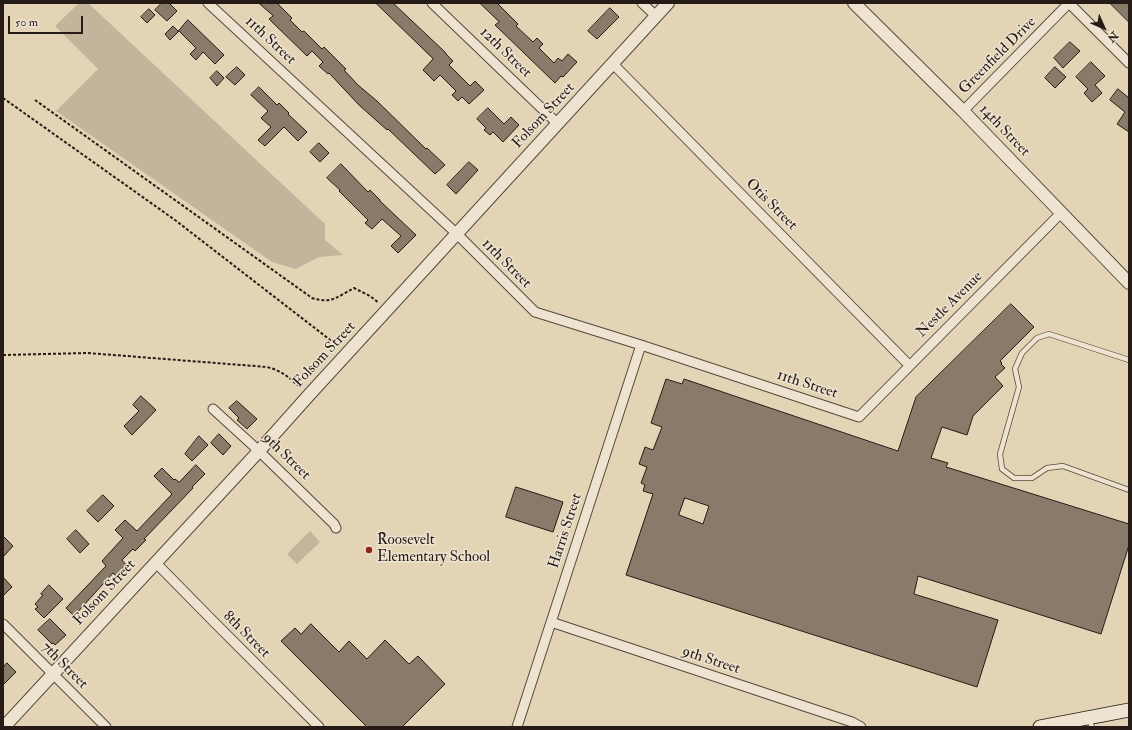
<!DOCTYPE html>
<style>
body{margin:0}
#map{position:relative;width:1132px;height:730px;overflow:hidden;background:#e3d4b6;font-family:"IM FELL Double Pica",serif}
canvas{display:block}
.frame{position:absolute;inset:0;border:4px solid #261b16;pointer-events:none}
.north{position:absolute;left:1084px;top:8px;width:40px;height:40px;-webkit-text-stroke:3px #ede3d0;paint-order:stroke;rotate:135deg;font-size:11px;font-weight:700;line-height:16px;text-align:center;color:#261b16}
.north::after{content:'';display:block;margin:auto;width:14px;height:18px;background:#261b16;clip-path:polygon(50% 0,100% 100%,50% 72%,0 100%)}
.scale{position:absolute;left:8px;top:16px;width:75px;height:18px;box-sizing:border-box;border:2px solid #261b16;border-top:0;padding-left:5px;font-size:12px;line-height:14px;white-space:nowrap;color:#261b16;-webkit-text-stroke:3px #ede3d0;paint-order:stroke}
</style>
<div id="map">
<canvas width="1132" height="730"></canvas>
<div class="frame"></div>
<div class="north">N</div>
<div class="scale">50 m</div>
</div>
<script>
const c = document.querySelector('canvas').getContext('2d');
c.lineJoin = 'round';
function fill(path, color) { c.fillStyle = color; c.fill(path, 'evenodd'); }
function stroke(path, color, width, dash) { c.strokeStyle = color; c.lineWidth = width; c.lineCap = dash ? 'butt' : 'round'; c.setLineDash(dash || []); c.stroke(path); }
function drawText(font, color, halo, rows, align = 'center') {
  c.font = font + ' "IM FELL Double Pica",serif'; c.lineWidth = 3; c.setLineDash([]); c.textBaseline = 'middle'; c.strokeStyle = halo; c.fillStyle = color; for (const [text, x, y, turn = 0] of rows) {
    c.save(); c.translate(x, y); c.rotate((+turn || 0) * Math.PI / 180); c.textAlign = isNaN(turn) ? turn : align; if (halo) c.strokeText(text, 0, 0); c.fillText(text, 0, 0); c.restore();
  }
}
const green = new Path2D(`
 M79 3H88L325 224V240L343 255 319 257 296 269 272 262 56 111 98 69 55 26Z
 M310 531 320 542 297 564 287 554Z`);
const building = new Path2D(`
 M162 3H169L177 11 167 21 155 10Z
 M259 3H277L292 18 290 20 302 32 304 31 322 49 324 47 346 69 344 70 358 85 377 101 426 149 427 148 445 165 435 174 388 129 387 130 359 105 329 73 328 74 319 66 323 62 312 51 307 56 269 19 273 16Z
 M376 3H393L446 53V54L453 61 449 65 470 86 475 81 484 90 469 104 462 97 458 101 452 95 456 91 440 75 434 81 423 70 433 59Z
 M480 3H497L518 24 516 26 533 42 537 38 543 44 539 48 554 63 558 58 562 61 568 54 577 62 563 77 561 76 555 83 495 25 499 22Z
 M1110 3H1129V22Z
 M610 8 619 17 597 39 588 31Z
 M149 9 155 15 147 23 141 17Z
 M188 20 224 55 215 64 203 52 196 60 190 54 196 48 179 31 170 40 165 34 173 26 178 31Z
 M1070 42 1080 51 1063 68 1054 58Z
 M1091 62 1105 76 1095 85 1102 93 1092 102 1084 93 1088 89 1076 77Z
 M237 67 245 75 235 85 226 77Z
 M1055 67 1066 77 1055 88 1045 78Z
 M217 71 224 78 217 86 210 78Z
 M259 87 277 105 279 103 289 113 288 114 307 132 298 141 284 127 265 146 258 140 271 127 261 118 268 111 251 95Z
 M1118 89 1129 98V132L1117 124 1125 112 1110 100Z
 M488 108 504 124 511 117 519 125 503 142 493 132 490 135 484 130 486 128 477 119Z
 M319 143 329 153 320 162 310 152Z
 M469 162 478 170 456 194 447 185Z
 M341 164 368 192 370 190 380 200V201L416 235 398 253 391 246 401 236 382 219 372 229 365 223 368 220 339 191 340 190 327 178Z
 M1011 304 1034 327 1000 361 1002 363 1001 364 1005 368 995 377 1003 386 973 416 967 435 942 427 931 458 948 463 946 467 1129 524V545L1101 634 918 576 914 594 998 620 977 687 626 575 653 494 643 491 645 485 641 483 647 467 639 464 645 447 653 450 662 427 651 423 666 379 682 384 684 379 898 451 916 397ZM685 498 709 506 703 524 679 515Z
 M141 396 156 410 132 435 124 426 139 411 133 405Z
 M237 401 257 419 247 429 237 420 239 418 229 408Z
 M219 434 231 446 223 455 211 443Z
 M199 436 208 445 192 461 185 454Z
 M196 465 205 474 192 487 193 488 144 539 146 540 135 551 133 549 122 560 127 566 116 576 113 573 74 616 66 608 106 566 102 561 123 538 115 530 125 520 137 531 172 494 154 476 162 468 174 480 175 479 179 482Z
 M516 487 563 502 553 532 506 517Z
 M103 495 114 506 98 522 87 511Z
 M76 530 89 544 80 553 67 539Z
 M3 536 13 546 3 557Z
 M3 577 12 587 3 596Z
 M49 585 63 599 44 618 35 609 38 607 35 604 43 595 41 594Z
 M50 619 66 635 55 645 53 643 52 644 38 630Z
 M311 624 339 652 349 641 367 659 385 640 409 664 418 656 445 684 402 727H367L281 641 295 628 301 634Z
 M7 663 16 672 3 685V668Z`);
const path = new Path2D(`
 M3 98 175 220 338 346
 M35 100 312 298C332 304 337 297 354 288L370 296 379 303
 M3 355 88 353 267 367C283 371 289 378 301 388`);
const service = new Path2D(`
 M1129 360 1049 334 1037 338 1022 353 1015 369 1019 387 1000 454 1002 469 1014 478H1032L1047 468 1063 466 1129 490
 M1089 719 1092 727`);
const minor = new Path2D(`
 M208 3 457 234 535 312 641 345 859 417 1061 213
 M432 3 558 124
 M642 3 656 16
 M1069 3 1129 63
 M613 64 909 365
 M963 111 1069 3
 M213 409 259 451 334 524 336 528
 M155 562 215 623 319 727
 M551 622 852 722 861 727
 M3 624 106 727
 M517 727 641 345`);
const tertiary = new Path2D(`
 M854 3 963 111 1129 283
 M4 727 259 451 309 395 668 3`);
const secondary = new Path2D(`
 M1040 727 1129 710`);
const markers = [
 [369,550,4,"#8f2418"]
];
const streetNames = [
 ["11th Street",270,41,43],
 ["12th Street",505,53,44],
 ["Greenfield Drive",998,56,-45],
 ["Folsom Street",544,116,-47],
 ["14th Street",1004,131,46],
 ["Otis Street",771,205,45],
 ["11th Street",506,264,45],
 ["Nestle Avenue",950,305,-45],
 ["Folsom Street",325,355,-47],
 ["11th Street",807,385,18],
 ["9th Street",286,457,44],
 ["Harris Street",566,531,-72],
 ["Folsom Street",105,593,-47],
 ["8th Street",246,635,45],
 ["9th Street",711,661,18],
 ["7th Street",64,666,45]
];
const poiNames = [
 ["Roosevelt",377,541],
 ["Elementary School",377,558]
];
fill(green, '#c3b59b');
fill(building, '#887b69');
stroke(building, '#261b16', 1);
stroke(service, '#55493e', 6);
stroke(minor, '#55493e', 11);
stroke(tertiary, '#55493e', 14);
stroke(secondary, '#261b16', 15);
stroke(path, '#261b16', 2, [3, 2]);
stroke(service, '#ede3d0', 4.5);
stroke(minor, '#ede3d0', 9);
stroke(tertiary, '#ede3d0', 12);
stroke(secondary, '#ede3d0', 13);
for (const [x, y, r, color] of markers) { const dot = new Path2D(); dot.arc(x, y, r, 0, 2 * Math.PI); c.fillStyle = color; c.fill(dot); stroke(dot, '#ede3d0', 1.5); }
drawText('15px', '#261b16', '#ede3d0', streetNames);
drawText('15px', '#261b16', '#ede3d0', poiNames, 'left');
</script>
